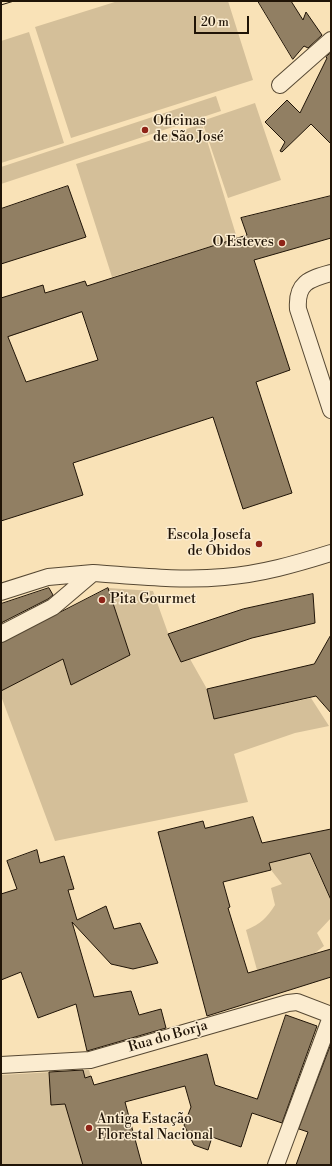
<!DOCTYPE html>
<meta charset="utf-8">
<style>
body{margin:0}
#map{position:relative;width:332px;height:1166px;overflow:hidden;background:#f9e2b7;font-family:"Libre Bodoni",serif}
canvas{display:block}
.frame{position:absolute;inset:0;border:2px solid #201407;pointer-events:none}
.scale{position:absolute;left:194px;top:16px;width:55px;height:18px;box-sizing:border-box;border:2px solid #201407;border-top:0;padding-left:5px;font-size:12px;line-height:14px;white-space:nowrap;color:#201407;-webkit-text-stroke:3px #fbecd0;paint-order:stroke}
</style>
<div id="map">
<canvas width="332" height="1166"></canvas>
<div class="frame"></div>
<div class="scale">20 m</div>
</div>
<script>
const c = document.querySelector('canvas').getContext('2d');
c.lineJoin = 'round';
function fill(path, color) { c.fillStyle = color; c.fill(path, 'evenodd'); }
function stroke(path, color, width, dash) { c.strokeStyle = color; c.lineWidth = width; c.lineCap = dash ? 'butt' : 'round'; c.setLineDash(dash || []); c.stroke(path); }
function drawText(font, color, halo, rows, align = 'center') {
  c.font = font + ' "Libre Bodoni",serif'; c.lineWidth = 3; c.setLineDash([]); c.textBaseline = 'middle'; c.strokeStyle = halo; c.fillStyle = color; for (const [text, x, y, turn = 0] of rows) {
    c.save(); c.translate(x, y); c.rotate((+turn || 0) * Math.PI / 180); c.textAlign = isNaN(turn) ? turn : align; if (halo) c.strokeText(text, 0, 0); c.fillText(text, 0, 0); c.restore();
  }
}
const green = new Path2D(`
 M118 1H228L253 80 71 138 35 27Z
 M29 32 64 143 1 163V41Z
 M216 96 221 111 1 184V167Z
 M255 103 281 180 228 198 202 121Z
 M202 124 237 238 112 277 76 164Z
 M108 588 153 591 168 633 181 662 190 659 207 689 214 719 311 698 329 726 295 733 234 754 248 802 55 841 1 696V691L63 659 71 685 130 655Z
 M309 853 331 901V918L317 933 324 946 315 953 257 970 246 930C260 924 267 918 275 905L271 888 282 884 271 870 269 863Z
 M89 1070 116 1165H1V1075Z`);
const building = new Path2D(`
 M258 1H291L303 20 306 12 322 35 308 48 304 46 293 59Z
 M331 53V144L311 124 282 152 280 151 285 142 265 122 287 100 300 113 327 58 326 57Z
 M68 186 86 237 1 264V209Z
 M331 196V238L254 260 290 370 256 382 292 493 243 509 213 417 73 463 83 495 1 521V298L43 285 45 293 85 281 87 286 247 235 241 218ZM82 312 98 360 26 382 8 337Z
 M49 588 53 595 48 599 1 623V604Z
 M108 588 130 655 71 685 63 659 1 691V643Z
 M313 594 315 623 252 638 181 662 168 634 243 609Z
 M331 635V713L316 696 214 719 207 689 314 664Z
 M253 817 262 843 331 829V900L310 853 269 863 271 870 223 882 230 907 228 908 248 973 331 949V977L207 1016 158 832 203 821 205 828Z
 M37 850 40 863 64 856 74 889 68 890 77 920 106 906 114 929 140 923 158 963 133 969 111 964 72 922 94 997 131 991 139 1015 161 1009 166 1028 87 1051 76 1004 38 1018 21 972 1 980V894L17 889 7 861Z
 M286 1015 317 1026 282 1123 252 1113 241 1147 212 1137 208 1150 194 1145 184 1125 191 1107 185 1086 125 1102 142 1165H83L65 1104 51 1105 49 1072 83 1070 85 1078 91 1076 94 1085 207 1054 215 1085 257 1099Z
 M331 1044V1165H296L308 1132 299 1129Z`);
const street = new Path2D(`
 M280 85 331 40
 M331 273C309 279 296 283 298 309L331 410
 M1 592 48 577 93 573
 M1 634 53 607 93 573C137 576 181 581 224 577 261 574 296 564 331 553
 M1 1065 90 1060 288 1003 297 1002 331 1015
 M276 1165 331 1017`);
const tram = new Path2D(`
 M1 5 14 1`);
const markers = [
 [145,130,4,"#8f2418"],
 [282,243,4,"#8f2418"],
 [259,544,4,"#8f2418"],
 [102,600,4,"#8f2418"],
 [89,1128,4,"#8f2418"]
];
const poiNames = [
 ["Oficinas",153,122],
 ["de São José",153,138],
 ["O Esteves",274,243,"right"],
 ["Escola Josefa",251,536,"right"],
 ["de Óbidos",251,552,"right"],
 ["Pita Gourmet",110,600],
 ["Antiga Estação",97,1120],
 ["Florestal Nacional",97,1136]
];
const streetNames = [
 ["Rua do Borja",168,1037,-16]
];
fill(green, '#d4bf99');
fill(building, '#917f63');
stroke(building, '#201407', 1);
stroke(street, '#564833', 18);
stroke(street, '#fbecd0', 16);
stroke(tram, '#201407', 1);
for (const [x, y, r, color] of markers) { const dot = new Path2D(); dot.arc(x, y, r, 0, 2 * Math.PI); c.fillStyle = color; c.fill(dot); stroke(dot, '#fbecd0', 1.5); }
drawText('14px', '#201407', '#fbecd0', poiNames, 'left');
drawText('14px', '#201407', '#fbecd0', streetNames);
</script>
